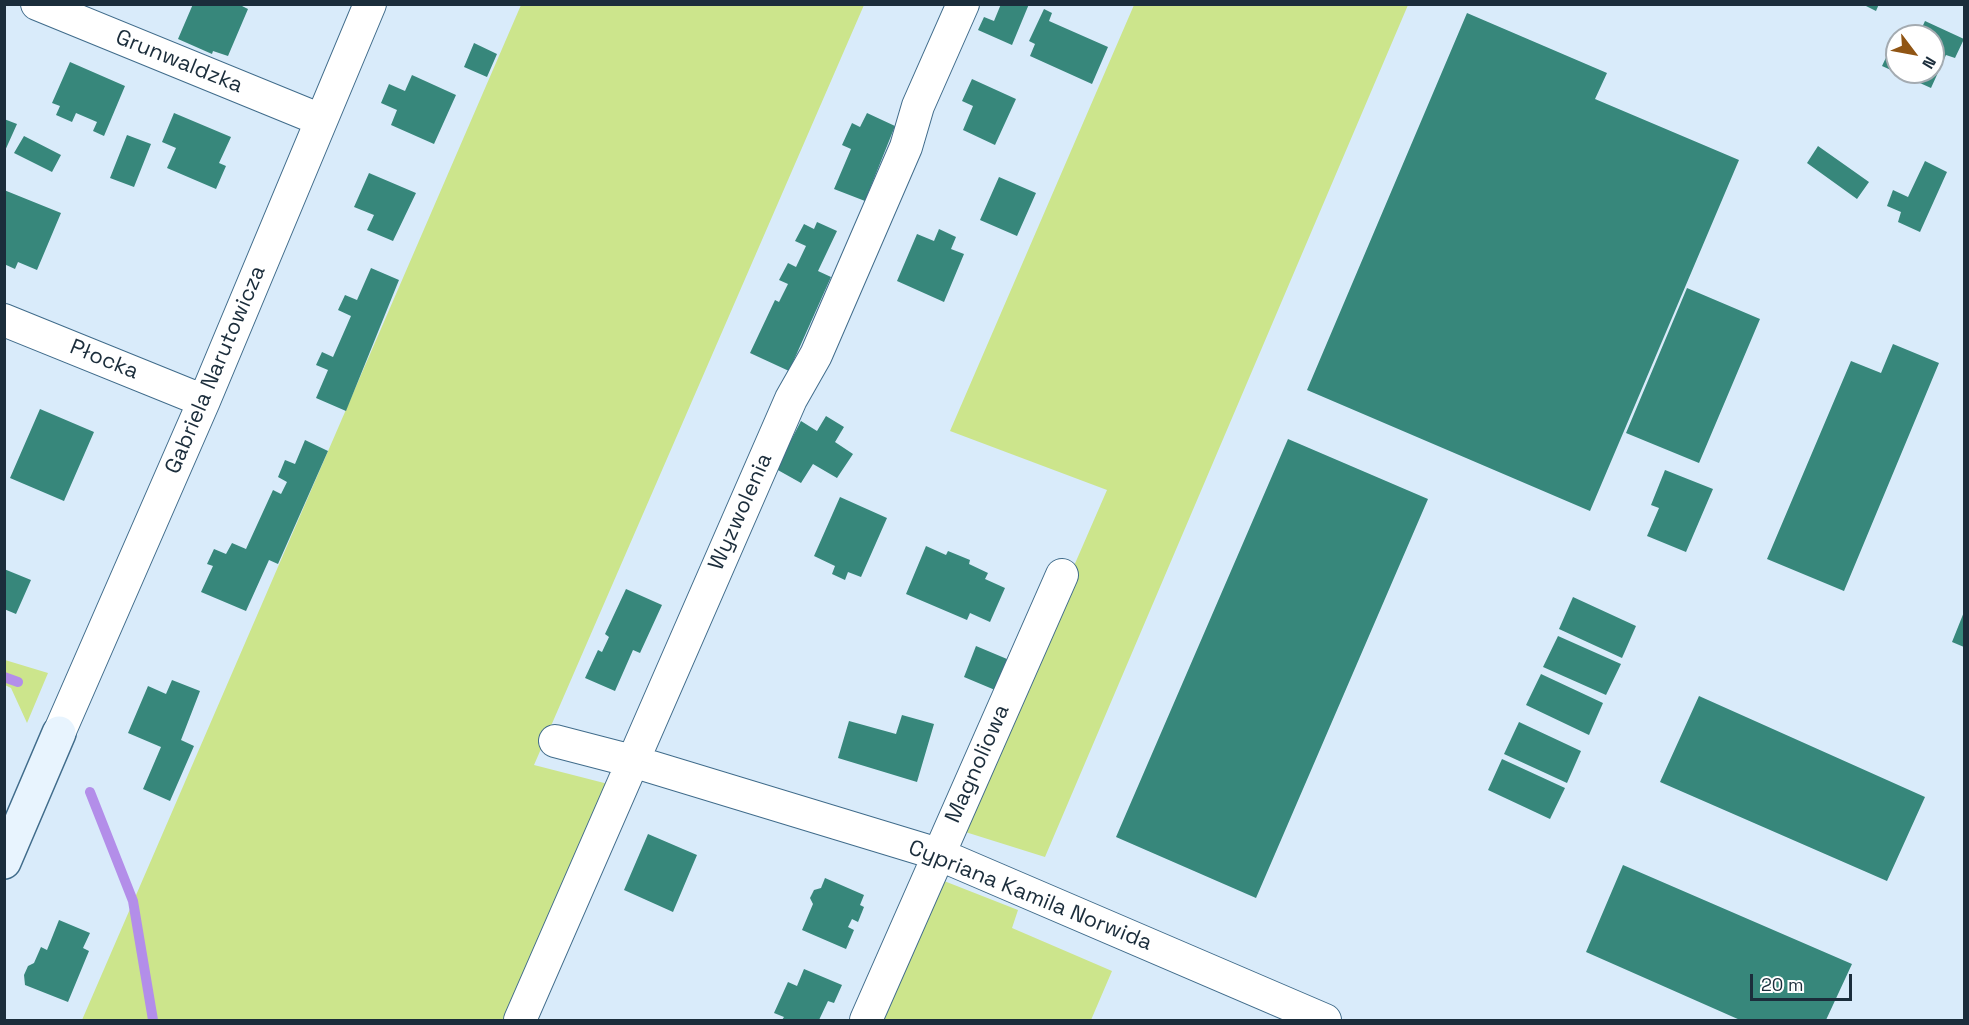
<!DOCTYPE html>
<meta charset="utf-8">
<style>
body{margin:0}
#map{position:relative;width:1969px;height:1025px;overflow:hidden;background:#d9ebfa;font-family:"Space Grotesk",sans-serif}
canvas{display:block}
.frame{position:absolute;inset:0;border:6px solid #1b2d3b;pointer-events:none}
.north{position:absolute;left:1885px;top:24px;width:60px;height:60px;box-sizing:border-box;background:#fff;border:2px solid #a4abb1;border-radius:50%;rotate:122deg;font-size:16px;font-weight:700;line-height:24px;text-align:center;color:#1b2d3b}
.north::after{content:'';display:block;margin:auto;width:21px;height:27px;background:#905514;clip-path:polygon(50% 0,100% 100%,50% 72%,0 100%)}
.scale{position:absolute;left:1750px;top:974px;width:102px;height:27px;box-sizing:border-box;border:3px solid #1b2d3b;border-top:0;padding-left:8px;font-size:18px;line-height:21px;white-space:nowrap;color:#1b2d3b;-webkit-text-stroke:4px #fff;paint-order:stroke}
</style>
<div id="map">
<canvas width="1969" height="1025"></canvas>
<div class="frame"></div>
<div class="north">N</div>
<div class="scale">20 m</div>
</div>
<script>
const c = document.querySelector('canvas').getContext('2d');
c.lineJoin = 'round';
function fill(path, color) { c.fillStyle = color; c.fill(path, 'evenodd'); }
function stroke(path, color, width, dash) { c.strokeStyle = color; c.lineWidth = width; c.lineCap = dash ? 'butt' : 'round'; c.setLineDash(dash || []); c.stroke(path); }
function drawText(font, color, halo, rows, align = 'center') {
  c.font = font + ' "Space Grotesk",sans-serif'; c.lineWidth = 4.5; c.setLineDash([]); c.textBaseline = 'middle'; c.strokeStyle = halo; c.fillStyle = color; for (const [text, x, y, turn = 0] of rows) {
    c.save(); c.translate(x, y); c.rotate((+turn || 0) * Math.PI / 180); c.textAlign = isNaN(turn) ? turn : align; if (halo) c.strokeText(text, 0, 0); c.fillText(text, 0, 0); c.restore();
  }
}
const green = new Path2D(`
 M521 5H864L534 765 612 785 511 1020H82Z
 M1134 5H1408L1045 857 959 830 1107 490 950 431Z
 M5 660 48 673 27 723 11 688 5 685Z
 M939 879 1018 910 1012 928 1112 971 1091 1020H878Z`);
const stream = new Path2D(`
 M4 677 18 682
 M90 792 133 901 153 1020`);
const building = new Path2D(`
 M193 4H238L248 9 228 56 213 51 212 54 178 39Z
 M1001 4H1029L1012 45 978 30 984 17 994 21Z
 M1862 4H1879L1876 11Z
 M1044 9 1052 13 1049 21 1108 47 1092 84 1030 56 1035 44 1029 41Z
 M1467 13 1607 73 1595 99 1739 160 1590 511 1307 390Z
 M1925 21 1964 39 1955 58 1946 55 1931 88 1882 66 1899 30 1912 36H1897V72H1933V36H1918Z
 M474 43 497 54 487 77 464 67Z
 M70 62 125 86 104 136 93 131 97 122 76 113 72 122 56 115 60 106 52 103Z
 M412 75 456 95 434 144 391 125 397 110 381 103 389 84 405 91Z
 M972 79 1016 99 995 145 963 130 973 106 962 101Z
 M174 113 231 137 219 163 226 166 216 189 167 168 176 148 162 142Z
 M867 113 895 126 865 201 834 189 851 149 842 145 852 123 860 127Z
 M4 119 17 124 4 153Z
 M127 135 151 144 134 187 110 178Z
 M24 136 61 155 52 172 14 153Z
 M1818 146 1869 182 1857 199 1807 163Z
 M1925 161 1947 172 1920 232 1898 222 1901 212 1887 206 1893 190 1908 197Z
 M369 173 416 193 393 241 367 230 374 215 354 207Z
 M999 177 1036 193 1017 236 980 220Z
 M4 190 61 213 37 270 18 262 15 269 4 264Z
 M817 222 837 231 818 271 831 277 789 371 750 353 775 300 779 302 788 284 779 280 788 263 796 267 806 246 795 241 804 224 814 229Z
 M939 229 956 237 951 249 964 254 944 302 897 281 917 234 934 241Z
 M371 268 399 280 346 411 316 398 328 370 316 365 322 352 333 357 351 316 338 310 345 295 357 300Z
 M1687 288 1760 319 1699 463 1626 433Z
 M1893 344 1939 363 1844 591 1767 559 1851 361 1881 373Z
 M40 409 94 432 64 501 10 478Z
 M826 416 844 427 835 442 853 454 837 478 813 464 801 483 776 469 801 421 817 431Z
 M1288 439 1428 499 1256 898 1116 837Z
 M305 440 328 451 278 564 269 560 246 611 201 592 213 566 207 564 214 549 226 554 232 543 246 549 273 490 281 494 287 482 278 477 285 460 295 464Z
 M1665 470 1713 489 1686 552 1647 536 1659 508 1651 505Z
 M840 497 887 518 861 577 848 572 845 580 832 574 835 566 814 556Z
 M926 546 946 555 948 551 970 560 969 564 988 573 985 579 1005 588 990 622 970 613 967 620 906 594Z
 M4 569 31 580 16 614 4 609Z
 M626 589 662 605 640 653 633 650 615 691 585 678 598 650 602 652 609 637 605 634Z
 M1573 597 1636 626 1622 658 1559 629Z
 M1964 612V647L1952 642Z
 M1558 636 1621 664 1606 695 1543 667Z
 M976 646 1007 659 995 690 964 677Z
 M1541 674 1603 703 1589 735 1526 705Z
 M172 680 200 691 181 740 194 746 170 801 143 789 161 747 128 733 148 686 166 694Z
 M1699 696 1925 797 1887 881 1660 782Z
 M902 715 934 724 917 782 838 758 849 721 896 734Z
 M1519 722 1581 751 1567 783 1504 754Z
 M1502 759 1565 788 1550 819 1488 790Z
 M648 834 697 855 673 912 624 890Z
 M1623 865 1852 964 1826 1020H1740L1586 952Z
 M825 878 864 895 860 905 864 907 858 922 852 919 848 927 854 930 846 949 802 930 813 904 810 898 814 890 821 888Z
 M59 920 90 933 83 948 89 951 68 1002 25 985 24 975 28 966 34 963 41 947 47 950Z
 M804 969 842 985 834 1003 828 1001 819 1020H782L784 1017 774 1013 788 982 797 986Z`);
const street = new Path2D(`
 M37 4 321 120
 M4 320 204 401
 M59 733 204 401 370 4
 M555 741 632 761 938 854 1325 1020
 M520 1020 791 399 816 355 906 147 918 106 963 4
 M866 1020 1062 575`);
const secondary = new Path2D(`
 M4 862 59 733`);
const streetNames = [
 ["Grunwaldzka",179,62,22],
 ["Płocka",104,360,22],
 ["Gabriela Narutowicza",216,370,-67],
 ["Wyzwolenia",741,512,-66],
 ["Magnoliowa",978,764,-66],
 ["Cypriana Kamila Norwida",1030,896,22]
];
fill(green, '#cce58c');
stroke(stream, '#b38ee9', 10);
fill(building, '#37877b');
stroke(street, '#406c8b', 34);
stroke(secondary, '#406c8b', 36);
stroke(street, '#fff', 32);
stroke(secondary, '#e8f4fe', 33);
drawText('22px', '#1b2d3b', '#fff', streetNames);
</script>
